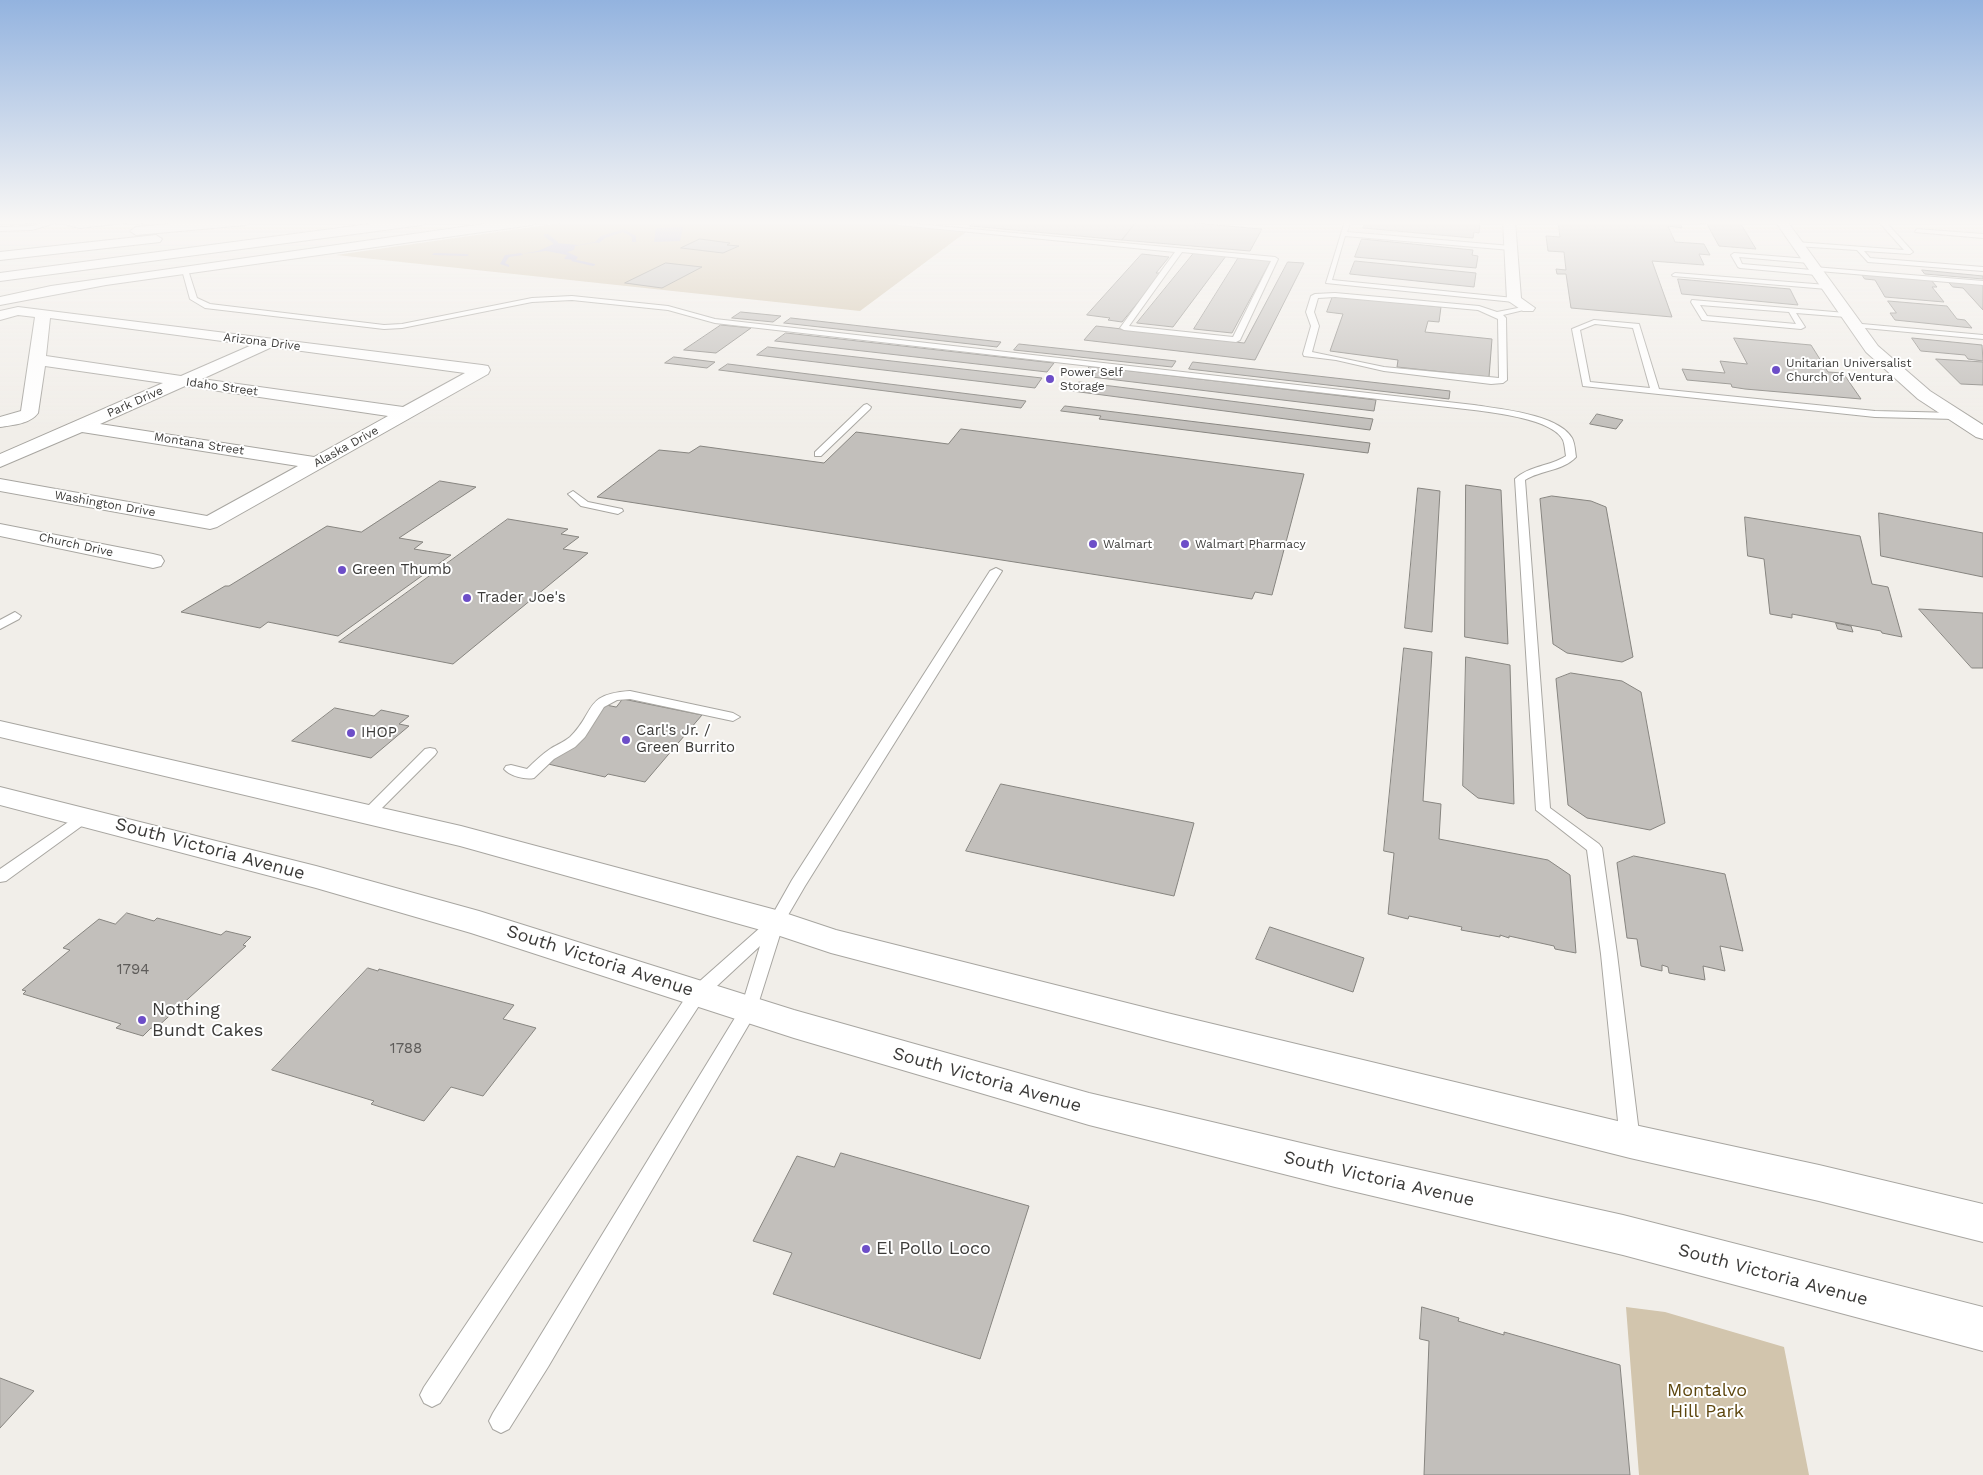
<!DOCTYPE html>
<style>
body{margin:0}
canvas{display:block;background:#f1eee9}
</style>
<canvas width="1983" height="1475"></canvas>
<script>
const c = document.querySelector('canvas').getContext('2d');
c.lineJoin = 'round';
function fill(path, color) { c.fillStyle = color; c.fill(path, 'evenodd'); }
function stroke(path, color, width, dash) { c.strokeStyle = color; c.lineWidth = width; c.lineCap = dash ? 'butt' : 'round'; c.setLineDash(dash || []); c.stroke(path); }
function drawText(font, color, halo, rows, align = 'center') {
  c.font = font + ' "Work Sans",sans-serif'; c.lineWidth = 4; c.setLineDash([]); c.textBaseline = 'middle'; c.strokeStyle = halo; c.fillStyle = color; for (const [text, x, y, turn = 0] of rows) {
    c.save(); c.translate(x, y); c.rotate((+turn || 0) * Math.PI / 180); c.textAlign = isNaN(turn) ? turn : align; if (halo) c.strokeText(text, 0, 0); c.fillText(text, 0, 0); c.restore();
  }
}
const green = new Path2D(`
 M575 221H889L970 229 860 311 336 255Z
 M1626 1307 1665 1312 1784 1347 1809 1475H1639Z`);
const water = new Path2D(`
 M683 227 680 241 654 242 656 228Z
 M595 242H599L575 246 574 250 567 252 578 257 576 260 564 259 567 255 546 251 521 254 538 251 556 243 579 245Z`);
const stream = new Path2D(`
 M624 229 636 236V242H632V237L623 232 605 238 599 243 595 242 601 236Z
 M544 234H548L558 242V244H554L544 236Z
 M434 253 467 254 469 255 467 256 432 255Z
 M521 253 523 255 509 257 505 263 509 265V267L500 264 505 255Z
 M573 259 595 264V265L593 266 571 261Z`);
const building = new Path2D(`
 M0 221H47L38 224Z
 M976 221H1137L1122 240 970 226Z
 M1137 221H1195L1194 223 1262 229 1250 251 1122 240Z
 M1366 221H1463L1480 223 1479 233 1474 232 1473 238 1363 228Z
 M1680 221 1682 228 1668 226 1675 242 1704 244 1710 255 1699 254 1704 265 1652 261 1672 317 1571 308 1566 274H1557L1556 269 1566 270 1564 252 1548 251 1546 236 1560 237 1558 223 1544 221H1739L1756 249 1719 246 1707 224Z
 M700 239 730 243 727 245 739 246 723 253 681 248Z
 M1362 239 1473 250 1472 255 1478 256 1476 268 1355 257Z
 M1194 253 1226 256 1173 327 1137 323Z
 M1142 254 1169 257 1156 273H1162L1122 322 1108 320 1110 318 1087 315Z
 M1239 257 1271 260 1232 333 1194 329Z
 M1355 261 1476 273 1474 287 1350 274Z
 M1288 262 1304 263 1255 360 1084 340 1096 326 1244 343Z
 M666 263 702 267 662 288 625 283Z
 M1922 270 1983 276V279L1925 274Z
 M1861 273 1931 280 1937 287H1932L1944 302 1885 297 1875 280 1865 279Z
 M1678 279 1790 289 1798 305 1682 294Z
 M1948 281 1983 284V310L1963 288 1953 287Z
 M1333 296 1441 307 1439 322 1428 321 1425 332 1492 339 1489 377 1397 367 1398 360 1330 351 1343 314 1327 312Z
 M1888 301 1947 306 1957 319 1965 320 1972 328 1895 320 1890 313H1896Z
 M741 312 781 316 773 322 732 318Z
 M791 318 1001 342 997 347 784 323Z
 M721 325 751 328 716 353 684 350Z
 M786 333 1054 363 1047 372 775 341Z
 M1734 338 1811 345 1828 372 1843 373 1861 399 1745 389 1732 387 1731 384 1687 380 1682 369 1725 373 1720 361 1747 364Z
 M1912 338 1982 345 1983 361 1968 359 1965 355 1921 351Z
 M1019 344 1176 361 1172 367 1014 350Z
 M768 347 1042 378 1035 388 757 355Z
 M674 357 715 362 707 368 665 363Z
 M1936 359 1983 362V385L1961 384Z
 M1193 362 1450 391 1449 399 1189 369Z
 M728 364 1026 401 1021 408 719 370Z
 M1090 366 1376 400 1374 411 1083 376Z
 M1079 382 1373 419 1370 430 1072 391Z
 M1065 406 1370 443 1368 453 1099 419 1101 416 1061 411Z
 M1597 414 1623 420 1616 429 1590 424Z
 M961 429 1304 474 1272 595 1255 592 1252 599 597 497 659 450 689 453 700 446 824 463 856 432 948 444Z
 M440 481 476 487 399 538 423 542 414 549 451 555 338 636 268 622 260 628 181 612 225 586H229L327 526 361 532Z
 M1466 485 1501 490 1508 644 1465 637Z
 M1418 488 1440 491 1432 632 1405 628Z
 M1552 496 1591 501 1606 507 1633 657 1622 662 1567 653 1553 644 1540 499Z
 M1879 513 1983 533V577L1881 556Z
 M1745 517 1860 536 1872 584 1888 587 1902 637 1882 633 1881 631 1792 614V618L1770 614 1764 559 1748 556Z
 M508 519 568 529 561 534 579 537 563 549 588 553 453 664 339 642Z
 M1919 609 1983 613V668H1972Z
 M1836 623 1851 626 1853 632 1838 629Z
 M1404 648 1432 652 1423 801 1441 804 1439 839 1548 860 1570 875 1576 953 1555 949 1554 946 1509 936V938L1500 935V937L1461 930 1462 927 1409 916 1408 919 1388 914 1394 853 1384 851Z
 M1466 657 1510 665 1514 804 1478 798 1463 786Z
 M1571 673 1622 681 1641 692 1665 823 1650 830 1587 818 1568 805 1556 679Z
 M623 699 702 715 645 782 608 774 605 777 548 764 606 705 616 707Z
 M335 708 374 716 381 710 409 716 399 724 409 726 371 758 292 741Z
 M1001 784 1194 823 1174 896 966 851Z
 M1634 856 1725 874 1743 951 1720 946 1725 971 1703 966 1705 980 1669 973 1668 967 1662 965V971L1641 966 1637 939 1627 938 1617 863Z
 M127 913 154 921 157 918 221 935 226 931 251 937 243 945 246 946 155 1029 151 1028 143 1036 116 1028 121 1024 23 994 26 991 22 990 70 950 63 948 99 919 115 924Z
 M1270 927 1364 958 1353 992 1256 959Z
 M368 968 378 971 379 969 514 1005 503 1019 536 1028 483 1096 451 1087 424 1121 371 1104 374 1101 272 1070Z
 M841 1153 1029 1206 980 1359 773 1294 792 1253 753 1241 797 1156 834 1167Z
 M1422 1307 1459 1318 1458 1321 1504 1335V1332L1620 1365 1630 1475H1424L1429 1341 1420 1339Z
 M0 1378 34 1391 0 1428Z`);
const service = new Path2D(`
 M51 221H62L32 230 0 231V227L32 226Z
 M67 221 80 224 132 222 80 228 67 225Z
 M135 221H147L138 224Z
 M858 221H884L1275 257 1278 259 1240 340 1236 342 1124 330 1120 328 1175 252ZM1182 252 1271 261 1233 337 1129 326Z
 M1345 221H1351L1347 232 1511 246 1514 248 1511 250 1345 236 1332 280 1514 298 1518 300 1514 302 1326 283Z
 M1878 221H1885L1913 252 1910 254 1864 251 1870 258 1983 267V271L1868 262 1857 250 1796 246 1793 244 1796 242 1904 250Z
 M1917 229 1983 234V238L1915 232Z
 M1734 253 1809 259 1812 261 1809 263 1739 257 1742 264 1812 270 1811 269 1814 267 1983 281V285L1819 271 1820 273 1817 275 1740 268 1738 267 1731 255Z
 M185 268 188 270 197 298 210 304 384 325 402 324 532 298 572 296 668 306 715 319 1474 405C1499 409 1558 414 1572 438 1575 444 1575 451 1576 457 1563 471 1541 470 1525 480L1550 808 1599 844 1602 848 1617 954 1640 1141 1637 1147 1630 1150 1623 1147 1620 1141 1601 954 1587 850 1536 810 1515 479C1528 466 1551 466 1566 456 1565 451 1565 445 1563 440 1553 419 1495 413 1474 410L715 323 668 310 572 300 532 302 402 328 384 329 205 308 190 299 182 270Z
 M1675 273 1827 285 1831 287 1827 289 1673 276 1672 275Z
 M1335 293 1479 306 1497 312 1528 306 1532 308 1503 315 1506 318 1507 380 1503 383 1491 384 1384 371 1336 360 1304 356 1303 354 1311 326 1306 312 1311 296 1315 294ZM1335 297 1478 310 1498 319 1499 378 1384 367 1312 352 1319 326 1314 312 1318 298Z
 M1692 300 1846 313 1850 315 1846 317 1796 313 1805 327 1801 329 1702 320 1691 302ZM1700 305 1789 312 1796 324 1707 316Z
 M1594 320 1639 324 1659 389 1875 411 1955 413 1959 416 1955 419 1875 417 1583 386 1572 329ZM1595 324 1633 328 1650 388 1590 382 1580 330Z
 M1851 323 1983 335V339L1854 327 1850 325Z
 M867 404 871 407 870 409 821 456H815V452L864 405Z
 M573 491 588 502 622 509 623 511 618 514 581 506 568 494Z
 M996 568 1002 571 805 886 784 922 755 1014 548 1367 509 1429 501 1433 493 1429 489 1421 493 1413 741 1008 760 946 704 998 440 1403 432 1407 424 1403 420 1395 424 1387 692 988 770 919 792 880 990 571Z
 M15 612 21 616 19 619 0 629V620Z
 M630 691 733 713 740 717 733 721 630 699 617 700 604 707 585 737 575 747 554 759 534 778C525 780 510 776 504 769L506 766 511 765 527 769C534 762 541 755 550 749 556 745 564 742 570 737 596 712 583 694 630 691Z
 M430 748 435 749 437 752 435 755 374 816H364L362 813 364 810 425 749Z
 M85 812 90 814 92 817 90 820 6 881 0 882V869L80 814Z`);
const minor = new Path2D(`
 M1503 221H1515L1521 298 1535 308 1533 311H1523L1507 300Z
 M18 307 482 365 488 366 490 370 488 374 217 527 210 529 0 491V479L207 516 298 466 82 432 0 467V454L163 383 45 366 38 413C30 424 13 425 0 427V417L21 411 35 317 18 315 0 320V311ZM50 318 252 345 181 376 46 356ZM272 347 465 373 403 407 202 379ZM185 386 388 416 314 457 100 424Z
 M0 524 153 554 161 556 164 561 161 566 153 568 0 536Z`);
const tertiary = new Path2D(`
 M504 221H538L532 225 106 285 0 305V297L51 286Z
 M1775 221H1787L1878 346 1930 391 1983 425V439L1976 437 1918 399 1866 352Z`);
const secondary = new Path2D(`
 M0 721 461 826 776 910 836 930 1167 1013 1630 1124 1819 1165 1983 1204V1242L1819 1201 1630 1158 1167 1041 831 953 768 932 460 846 0 737Z
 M0 787 316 866 479 911 794 1010 1089 1093 1335 1151 1623 1215 1983 1307V1351L1623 1255 1335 1187 1089 1125 794 1038 471 933 316 888 0 805Z`);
const motorway = new Path2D(`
 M203 221H252L246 225 136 235 130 231 136 227Z
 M392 221H428L422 225 0 281V273Z
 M156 235 162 239 160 242 0 260V252Z`);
const markers = [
 [1776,370,5,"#6d4ec8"],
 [1050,379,5,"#6d4ec8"],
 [1093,544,5,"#6d4ec8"],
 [1185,544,5,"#6d4ec8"],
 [342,570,5,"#6d4ec8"],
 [467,598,5,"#6d4ec8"],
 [351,733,5,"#6d4ec8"],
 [626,740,5,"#6d4ec8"],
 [142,1020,5,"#6d4ec8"],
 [866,1249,5,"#6d4ec8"]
];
const farStreetnames = [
 ["Arizona Drive",262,342,7],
 ["Idaho Street",222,387,8],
 ["Park Drive",135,402,-24],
 ["Montana Street",199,444,9],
 ["Alaska Drive",346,447,-29],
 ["Washington Drive",105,504,10],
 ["Church Drive",76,545,12]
];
const farPoinames = [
 ["Unitarian Universalist",1786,363],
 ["Church of Ventura",1786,377],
 ["Power Self",1060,372],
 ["Storage",1060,386],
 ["Walmart",1103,544],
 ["Walmart Pharmacy",1195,544]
];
const poiNames = [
 ["Green Thumb",352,570],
 ["Trader Joe's",477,598],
 ["Carl's Jr. /",636,731],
 ["Green Burrito",636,748],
 ["IHOP",361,733]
];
const nearNumbernames = [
 ["1794",133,970],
 ["1788",406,1049]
];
const nearStreetnames = [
 ["South Victoria Avenue",210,849,15],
 ["South Victoria Avenue",600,961,18],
 ["South Victoria Avenue",987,1080,16],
 ["South Victoria Avenue",1379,1179,13],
 ["South Victoria Avenue",1773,1275,15]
];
const nearPoinames = [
 ["Nothing",152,1010],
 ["Bundt Cakes",152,1031],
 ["El Pollo Loco",876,1249]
];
const nearParknames = [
 ["Montalvo",1707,1391],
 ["Hill Park",1707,1412]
];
fill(green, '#d2c5ad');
fill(water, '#b4b1d2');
fill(stream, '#b4b1d2');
fill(building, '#c2bfbb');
stroke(building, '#878580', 1);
stroke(service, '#a8a6a1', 2);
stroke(minor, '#a8a6a1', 2);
stroke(tertiary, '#a8a6a1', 2);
stroke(secondary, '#a8a6a1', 2);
stroke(motorway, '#a8a6a1', 2);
fill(service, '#fff');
fill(minor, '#fff');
fill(tertiary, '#fff');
fill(secondary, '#fff');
fill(motorway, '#fff');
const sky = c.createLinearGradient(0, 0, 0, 428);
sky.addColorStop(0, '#93b3df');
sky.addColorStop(0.52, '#f9f7f5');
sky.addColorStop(1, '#f9f7f500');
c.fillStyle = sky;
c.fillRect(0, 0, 1983, 428);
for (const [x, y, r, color] of markers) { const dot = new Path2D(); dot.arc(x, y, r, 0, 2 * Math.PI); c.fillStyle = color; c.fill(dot); stroke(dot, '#fff', 2); }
drawText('12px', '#3c3b39', '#fff', farStreetnames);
drawText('12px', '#3c3b39', '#fff', farPoinames, 'left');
drawText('15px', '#3c3b39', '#fff', poiNames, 'left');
drawText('15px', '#5e5c5a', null, nearNumbernames);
drawText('18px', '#3c3b39', '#fff', nearStreetnames);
drawText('18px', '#3c3b39', '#fff', nearPoinames, 'left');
drawText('18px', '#5d460e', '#fff', nearParknames);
</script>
